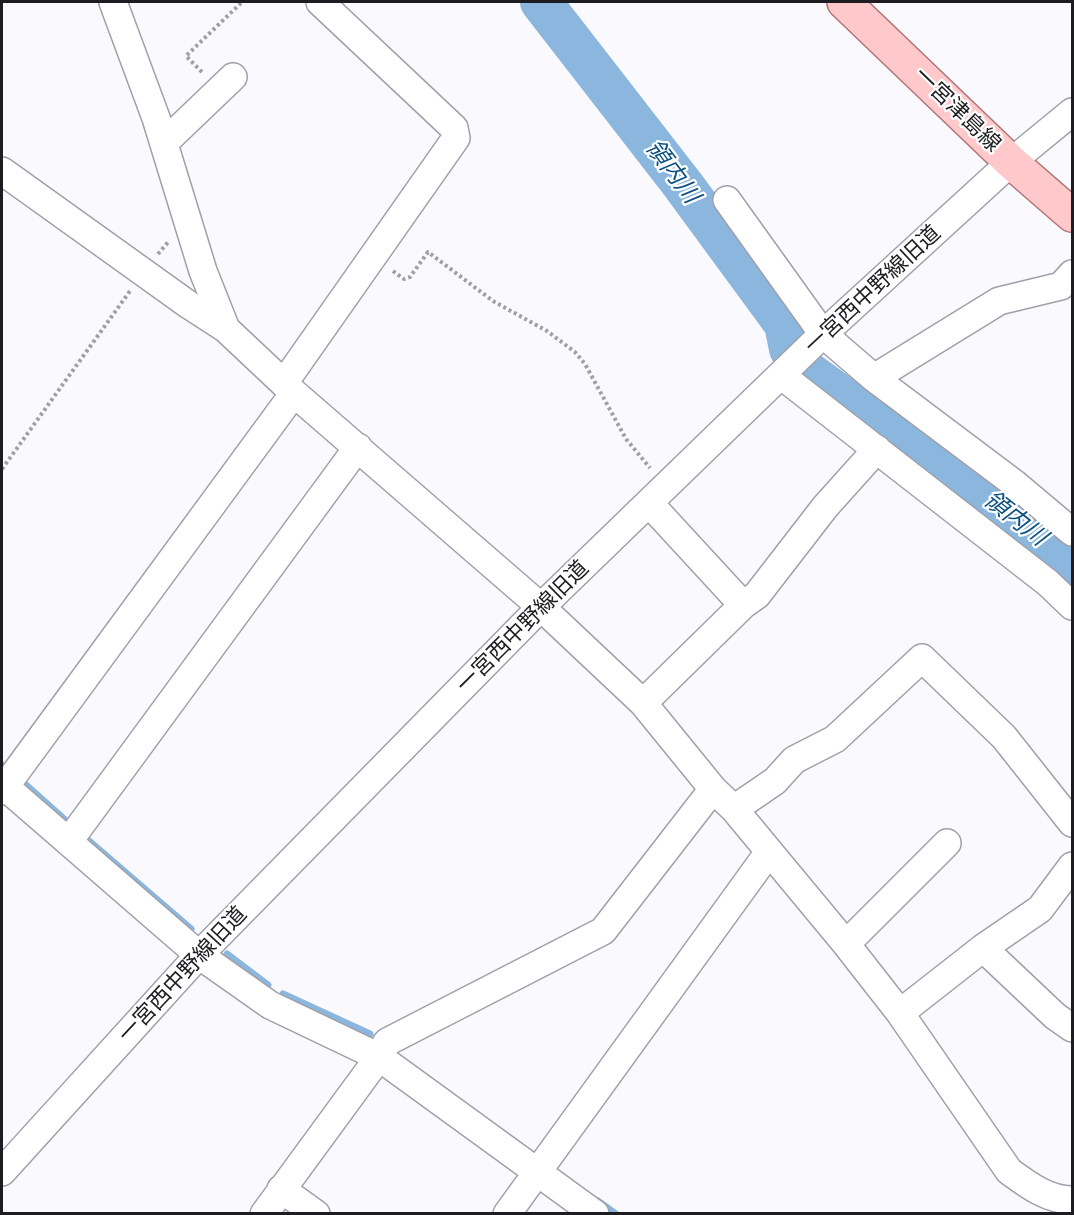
<!DOCTYPE html>
<meta charset="utf-8">
<style>
body{margin:0}
#map{position:relative;width:1074px;height:1215px;overflow:hidden;background:#fafafe;font-family:Karla,sans-serif}
canvas{display:block}
.frame{position:absolute;inset:0;border:3px solid #1d1d21;pointer-events:none}
</style>
<div id="map">
<canvas width="1074" height="1215"></canvas>
<div class="frame"></div>
</div>
<script>
const c = document.querySelector('canvas').getContext('2d');
c.lineJoin = 'round';
function stroke(path, color, width, dash) { c.strokeStyle = color; c.lineWidth = width; c.lineCap = dash ? 'butt' : 'round'; c.setLineDash(dash || []); c.stroke(path); }
function drawText(font, color, halo, rows, align = 'center') {
  c.font = font + ' Karla,"Noto Sans JP",sans-serif'; c.lineWidth = 4.5; c.setLineDash([]); c.textBaseline = 'middle'; c.strokeStyle = halo; c.fillStyle = color; for (const [text, x, y, turn = 0] of rows) {
    c.save(); c.translate(x, y); c.rotate((+turn || 0) * Math.PI / 180); c.textAlign = isNaN(turn) ? turn : align; if (halo) c.strokeText(text, 0, 0); c.fillText(text, 0, 0); c.restore();
  }
}
const stream = new Path2D(`
 M2 765 3 766
 M25 784 72 826
 M82 835 191 929
 M227 954 268 985
 M283 994 370 1034
 M598 1201 616 1214`);
const river = new Path2D(`
 M541 2 683 185 785 324 790 349
 M809 373 853 405 888 420 1072 564`);
const path = new Path2D(`
 M202 72 186 56 242 2
 M158 254 169 241
 M393 271 404 279 410 277 428 252 493 301 547 331 575 352 585 364 626 439 650 468
 M2 469 130 291`);
const minor = new Path2D(`
 M113 2 156 118 203 271 226 329 294 393 541 607 643 703 713 789 734 809 846 944 900 1013 1009 1171C1028 1185 1048 1200 1072 1200
 M164 143 233 77
 M2 171 189 305 226 329
 M727 200 823 334 874 378 1015 484 1072 532
 M782 376 1048 583 1072 606
 M874 378 999 301 1061 286 1072 274
 M284 383 456 138 454 128 320 2
 M743 605 757 595 825 507 877 449
 M643 703 743 605 649 503
 M2 784 199 955 270 1005 379 1057 595 1214
 M2 791 294 393
 M734 809 775 781 794 760 835 739 922 658 1004 737 1072 823
 M69 841 358 447
 M846 944 947 843
 M983 948 1055 1016 1072 1028
 M900 1013 983 948 1040 909 1072 866
 M2 1172 199 955 541 607 823 334 1011 162 1072 112
 M281 1189 316 1214
 M264 1214 379 1057 387 1042 603 931 713 789
 M507 1214 769 852`);
const major = new Path2D(`
 M844 2 1011 162 1072 215`);
const streetNames = [
 ["一宮津島線",957,110,44],
 ["一宮西中野線旧道",873,290,-43],
 ["一宮西中野線旧道",523,627,-45],
 ["一宮西中野線旧道",183,975,-47]
];
const waterNames = [
 ["領内川",672,172,53],
 ["領内川",1015,519,38]
];
stroke(stream, '#8bb7de', 7);
stroke(river, '#8bb7de', 42);
stroke(minor, '#9fa0a9', 30);
stroke(major, '#b07578', 36);
stroke(path, '#a0a0a4', 4, [3, 3]);
stroke(minor, '#fff', 27);
stroke(major, '#ffc8ca', 33);
drawText('22px', '#1d1d21', '#fff', streetNames);
drawText('italic 24px', '#0b5182', '#fff', waterNames);
</script>
